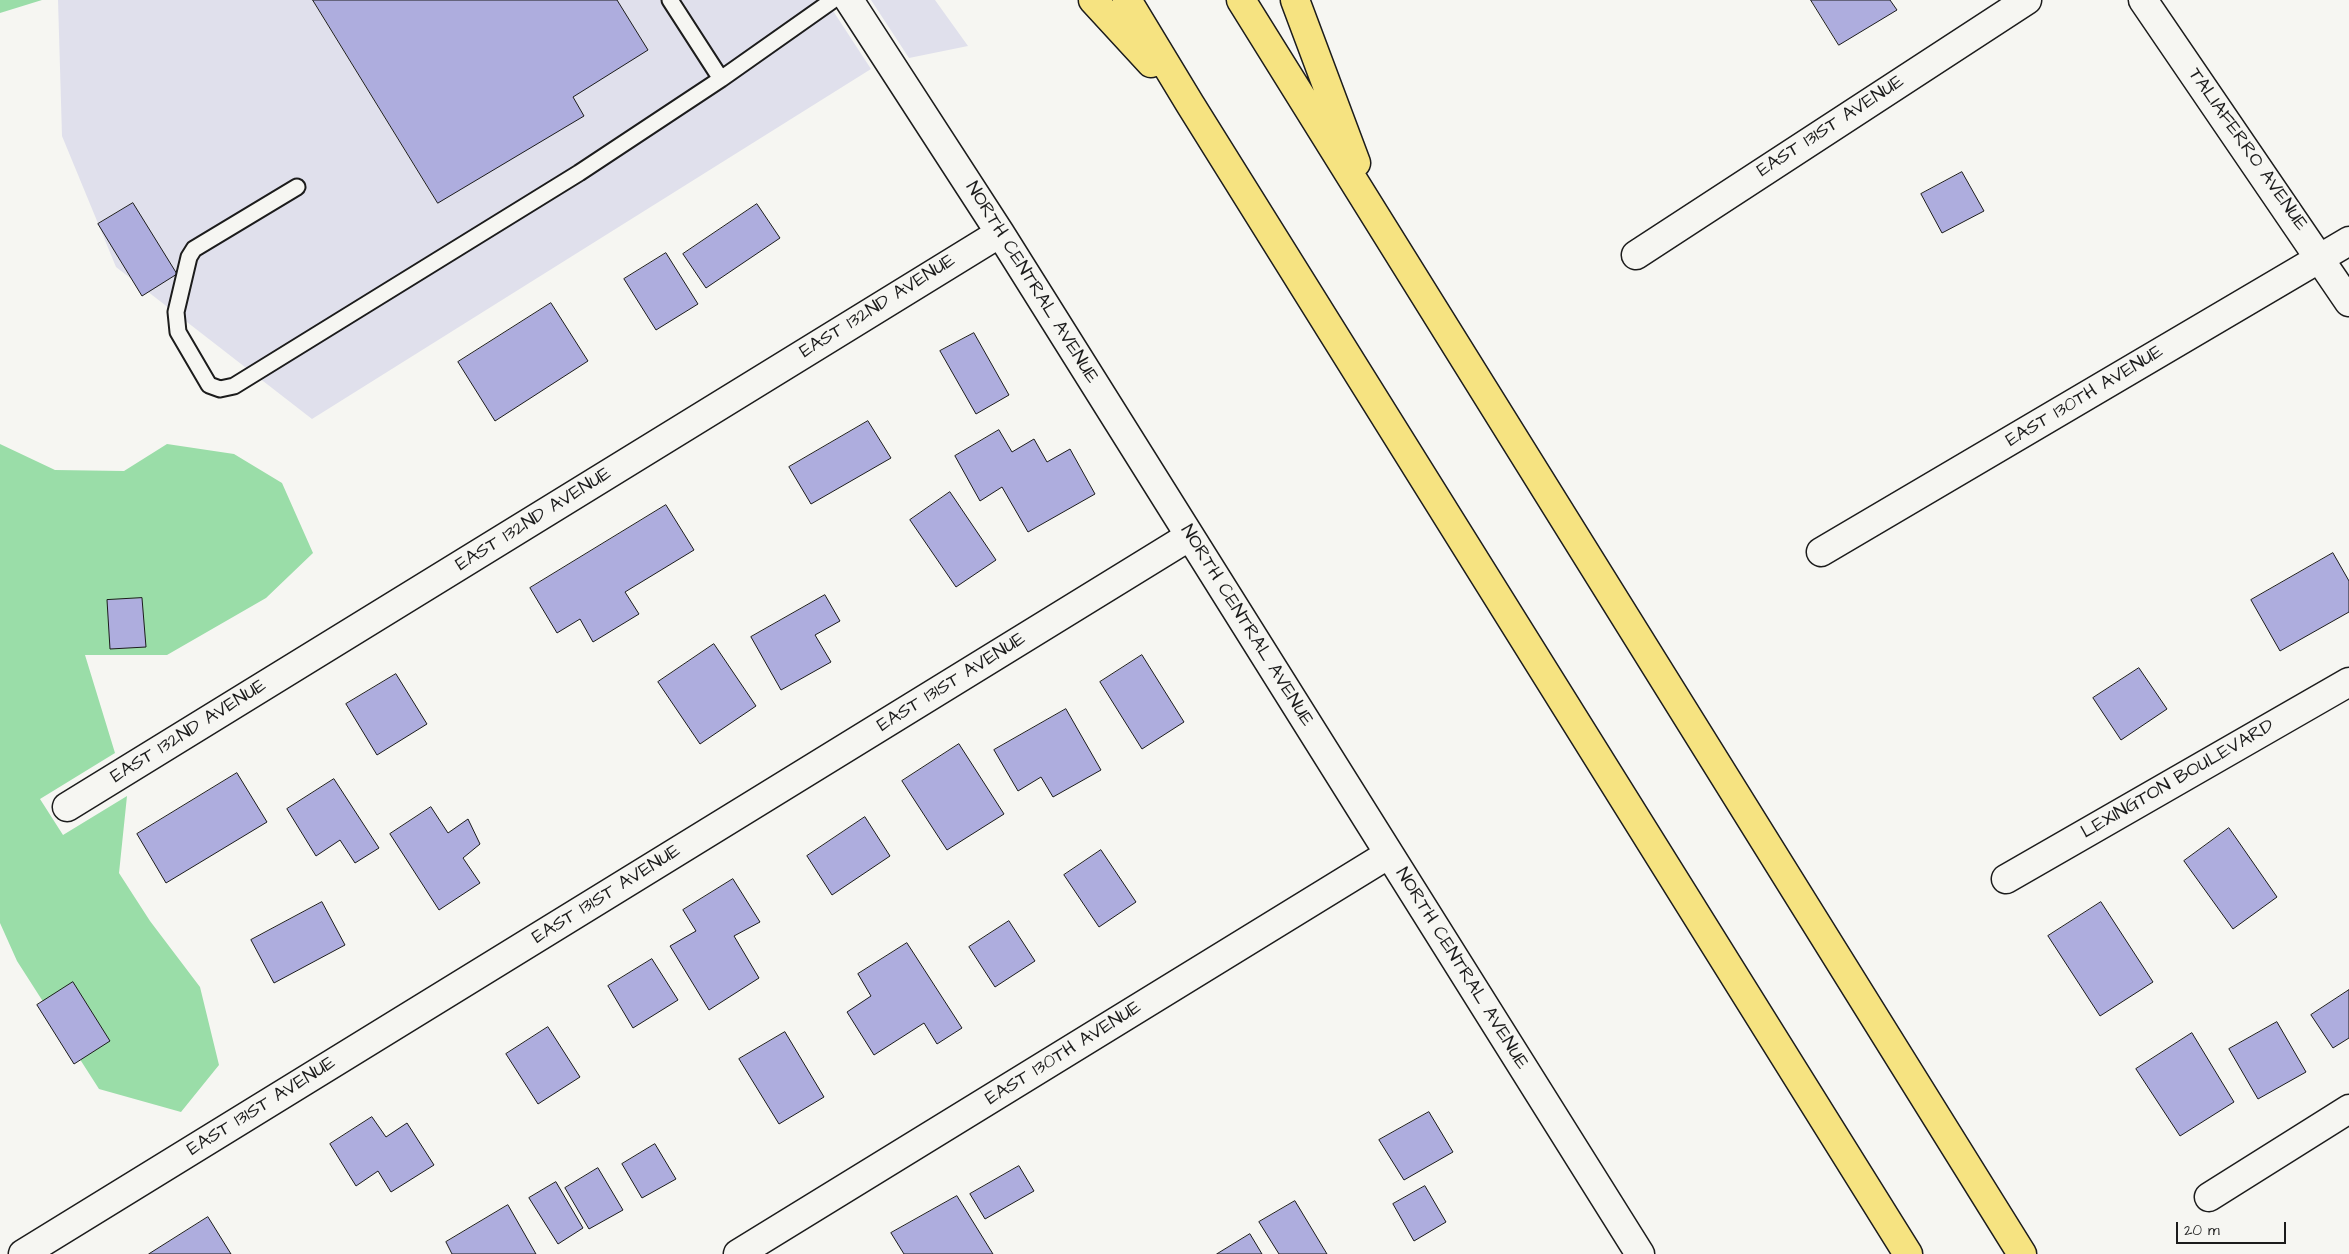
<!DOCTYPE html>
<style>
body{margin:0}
#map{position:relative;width:2349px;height:1254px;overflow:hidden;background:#f6f6f2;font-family:"Architects Daughter",sans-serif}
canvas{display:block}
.scale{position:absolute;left:2176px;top:1222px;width:110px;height:22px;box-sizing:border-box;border:2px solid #1c1c1c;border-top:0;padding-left:6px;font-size:15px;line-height:18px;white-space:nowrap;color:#1c1c1c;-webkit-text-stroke:4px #f6f6f2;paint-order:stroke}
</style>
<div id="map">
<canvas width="2349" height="1254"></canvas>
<div class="scale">20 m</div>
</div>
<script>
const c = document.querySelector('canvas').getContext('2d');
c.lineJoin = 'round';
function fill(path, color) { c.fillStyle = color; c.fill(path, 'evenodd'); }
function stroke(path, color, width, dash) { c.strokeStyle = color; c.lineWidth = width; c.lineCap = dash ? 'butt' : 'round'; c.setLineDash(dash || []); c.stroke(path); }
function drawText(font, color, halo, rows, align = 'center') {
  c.font = font + ' "Architects Daughter",sans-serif'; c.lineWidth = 5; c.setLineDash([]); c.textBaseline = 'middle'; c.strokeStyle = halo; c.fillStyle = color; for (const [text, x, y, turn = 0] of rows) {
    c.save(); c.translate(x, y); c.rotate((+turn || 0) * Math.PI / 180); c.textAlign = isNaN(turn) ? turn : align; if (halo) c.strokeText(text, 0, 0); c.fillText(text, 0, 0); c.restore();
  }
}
const built = new Path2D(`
 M58 0H826L871 69 312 419 116 267 62 136Z
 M871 0H935L968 46 909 58Z`);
const green = new Path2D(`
 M0 0H42L0 13Z
 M0 444 55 470 124 471 167 444 234 454 282 483 313 553 266 598 167 655H85L115 753 40 799 63 835 127 796 119 873 150 921 200 987 219 1065 181 1112 99 1089 17 961 0 923Z`);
const building = new Path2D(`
 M313 0H617L648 50 573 97 584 116 438 203Z
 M1811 0H1890L1897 10 1839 45Z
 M1962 172 1984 211 1942 233 1921 194Z
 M133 203 177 274 142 296 98 224Z
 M757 204 780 238 706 288 683 254Z
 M666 253 698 304 656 330 624 279Z
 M551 303 588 361 495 421 458 362Z
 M974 333 1009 395 976 414 940 351Z
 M868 421 891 458 811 504 789 467Z
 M999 430 1012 452 1034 439 1047 462 1070 449 1095 494 1028 532 1002 487 980 501 955 456Z
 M950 492 996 560 956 587 910 520Z
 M666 505 694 550 625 592 639 614 593 642 580 619 557 633 530 588Z
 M2333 553 2349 581V612L2280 651 2251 600Z
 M825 595 840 621 815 635 831 662 781 690 751 637Z
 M142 598 146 647 110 649 107 600Z
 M714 644 756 706 700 744 658 682Z
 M1142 655 1184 722 1142 749 1100 682Z
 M2139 668 2167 709 2121 740 2093 698Z
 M396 674 427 724 377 755 346 704Z
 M1066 709 1101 770 1053 797 1041 777 1018 791 994 750Z
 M959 744 1004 814 947 850 902 781Z
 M237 773 267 822 166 883 137 834Z
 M334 779 379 848 355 863 340 840 316 856 287 809Z
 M431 807 448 833 468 819 480 844 463 858 480 883 439 910 390 834Z
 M865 817 890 856 832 895 807 856Z
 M2229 828 2277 897 2233 929 2184 861Z
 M1101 850 1136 902 1099 927 1064 875Z
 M733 879 760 922 734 936 759 978 709 1010 670 946 696 931 683 910Z
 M322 902 345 945 274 983 251 940Z
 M2101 902 2153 982 2100 1016 2048 936Z
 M1009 921 1035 961 995 987 969 947Z
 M907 943 962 1028 937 1044 924 1023 874 1055 847 1012 871 996 858 974Z
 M652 959 678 1000 633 1028 608 986Z
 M73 982 110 1041 74 1064 37 1005Z
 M2349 990V1038L2333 1048 2311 1015Z
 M2277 1022 2306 1072 2258 1099 2229 1049Z
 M548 1027 580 1077 538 1104 506 1054Z
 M785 1032 824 1097 779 1124 739 1059Z
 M2192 1033 2234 1102 2180 1136 2136 1069Z
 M1429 1112 1453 1152 1404 1180 1379 1140Z
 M372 1117 386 1137 407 1123 434 1165 391 1192 378 1171 356 1186 330 1144Z
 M655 1144 676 1179 642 1198 622 1164Z
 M1019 1166 1034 1191 985 1219 970 1194Z
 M598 1168 623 1210 589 1229 565 1188Z
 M556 1182 583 1228 558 1244 529 1198Z
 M1425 1186 1446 1222 1414 1241 1393 1204Z
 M957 1196 993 1254H904L891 1233Z
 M1295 1201 1327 1254H1279L1259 1222Z
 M508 1205 536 1254H452L446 1242Z
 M208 1217 231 1254H149Z
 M1250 1234 1262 1254H1217Z`);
const lane = new Path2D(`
 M670 0 721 79 833 0
 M297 187 194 249 189 257 176 312 178 332 209 385 220 389 234 386 579 173 721 79`);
const street = new Path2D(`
 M849 0 1000 233 1640 1254
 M2143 0 2349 302
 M1636 255 2027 0
 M1821 552 2349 241
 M67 807 1000 233
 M2006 879 2349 682
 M2209 1197 2349 1109
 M23 1254 1190 536
 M738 1254 1389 854`);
const highway = new Path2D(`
 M1093 0 1151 63
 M1127 0 1190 104 1908 1254
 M1241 0 2022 1254
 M1295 0 1356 163`);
const streetNames = [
 ["EAST 131ST AVENUE",1831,127,-33],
 ["TALIAFERRO AVENUE",2247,150,55],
 ["NORTH CENTRAL AVENUE",1031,283,58],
 ["EAST 132ND AVENUE",878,307,-32],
 ["EAST 130TH AVENUE",2085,397,-31],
 ["EAST 132ND AVENUE",534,520,-32],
 ["NORTH CENTRAL AVENUE",1246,626,58],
 ["EAST 131ST AVENUE",952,683,-32],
 ["EAST 132ND AVENUE",189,732,-32],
 ["LEXINGTON BOULEVARD",2178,780,-30],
 ["EAST 131ST AVENUE",607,895,-32],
 ["NORTH CENTRAL AVENUE",1461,969,58],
 ["EAST 130TH AVENUE",1064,1054,-32],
 ["EAST 131ST AVENUE",262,1107,-32]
];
fill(built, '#e0e0ec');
fill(green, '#9adda8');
fill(building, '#aeadde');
stroke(building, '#1c1c1c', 1);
stroke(lane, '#1c1c1c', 19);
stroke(street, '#1c1c1c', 31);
stroke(highway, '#1c1c1c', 31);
stroke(lane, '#f6f6f2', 15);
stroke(street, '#f6f6f2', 28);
stroke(highway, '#f6e381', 28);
drawText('19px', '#1c1c1c', '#f6f6f2', streetNames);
</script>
